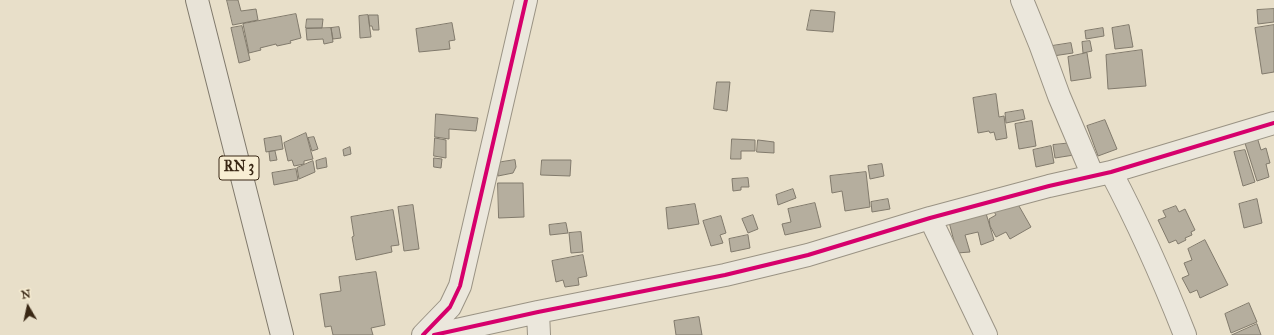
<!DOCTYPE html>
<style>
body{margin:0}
#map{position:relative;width:1274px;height:335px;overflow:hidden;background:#e8dfc9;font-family:"IM FELL Great Primer",serif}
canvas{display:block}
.north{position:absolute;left:8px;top:287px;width:40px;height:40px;-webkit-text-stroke:3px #f8eed3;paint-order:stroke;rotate:351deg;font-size:11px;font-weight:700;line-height:16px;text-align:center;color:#392714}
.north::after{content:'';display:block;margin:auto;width:14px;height:18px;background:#392714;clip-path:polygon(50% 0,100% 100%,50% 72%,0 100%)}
</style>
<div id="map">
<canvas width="1274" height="335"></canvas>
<div class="north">N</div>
</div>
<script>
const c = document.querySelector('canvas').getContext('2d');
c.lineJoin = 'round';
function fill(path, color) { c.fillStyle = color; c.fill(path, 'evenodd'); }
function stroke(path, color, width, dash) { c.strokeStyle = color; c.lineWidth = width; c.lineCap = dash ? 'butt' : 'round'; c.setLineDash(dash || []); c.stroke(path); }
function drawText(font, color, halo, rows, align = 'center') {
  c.font = font + ' "IM FELL Great Primer",serif'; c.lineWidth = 3.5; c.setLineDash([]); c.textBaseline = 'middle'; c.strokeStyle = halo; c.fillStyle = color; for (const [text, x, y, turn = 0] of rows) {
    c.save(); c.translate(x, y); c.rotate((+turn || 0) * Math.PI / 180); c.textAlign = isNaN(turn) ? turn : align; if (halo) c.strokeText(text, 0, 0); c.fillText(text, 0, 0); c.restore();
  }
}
const building = new Path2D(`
 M227 0H238L241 11 256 9 258 20 233 25Z
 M1274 9V22L1258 24 1257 10Z
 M811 10 835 12 833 32 807 30Z
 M296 14 301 38 290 41 291 43 277 46 276 44 260 48 261 50 249 53 243 24Z
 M368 15 371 37 360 38 359 16Z
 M369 15H378L379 30H373L372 26H370Z
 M307 19H323L322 28H306Z
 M452 23 455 40 449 41 450 49 419 52 416 29Z
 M1129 25 1133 47 1115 49 1112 28Z
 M1274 25V72L1262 74 1255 28Z
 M242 26 250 60 239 63 231 28Z
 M339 27 341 38 333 39 331 28Z
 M331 28 333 42 324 44 323 39 307 40 306 29Z
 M1103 28 1104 36 1086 39 1085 31Z
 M1090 41 1092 51 1083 53 1082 42Z
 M1071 43 1073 53 1053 56 1052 46Z
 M1142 50 1146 86 1108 89 1106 55Z
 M1087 53 1091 78 1071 81 1068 57Z
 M717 82H730L727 111 714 109Z
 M996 94 999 117 1004 116 1007 138 996 140 994 132 990 133 989 131 978 133 973 98Z
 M1023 110 1025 119 1006 123 1005 113Z
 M436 114 478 118 476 131 449 129V139L435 137Z
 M1105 120 1117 149 1098 156 1087 126Z
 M1032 121 1036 146 1019 149 1015 124Z
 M306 133 313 159 304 161V164L294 166 292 160 288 161 284 143Z
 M281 136 283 149 266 152 264 139Z
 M314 137 318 149 312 151 308 138Z
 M1257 137 1261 150 1266 148 1270 163 1266 164 1269 177 1257 181 1244 140Z
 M435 138 446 140V158L434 156Z
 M732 139 755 140V151H741V159H731Z
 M758 140 774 142V153L757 152Z
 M1072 143 1074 155 1055 158 1053 145Z
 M1051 146 1054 163 1036 167 1033 150Z
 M350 147 351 154 344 156 343 150Z
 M1245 150 1255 182 1243 186 1234 152Z
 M275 151 277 160 270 161 269 152Z
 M326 158 327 167 317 169 316 161Z
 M434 158 442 159 441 168 434 167Z
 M515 160 516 167 513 173 498 176 497 166 501 162Z
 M542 160H571L570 176 541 175Z
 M313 161 315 172 299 179 297 168Z
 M882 164 884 176 870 179 868 166Z
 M296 169 298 180 274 185 272 173Z
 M866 172 870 207 845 211 842 191 832 193 830 176Z
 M748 178 749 187H741V190L733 191 732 179Z
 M498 183H523L524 217 499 218Z
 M793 189 796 198 778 205 776 195Z
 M888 199 890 209 872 212 871 202Z
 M1015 199 1031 227 1010 239 1006 232 996 237 990 226 989 219 996 215 993 210Z
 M1257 199 1262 223 1244 228 1239 204Z
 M815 203 821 227 785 235 782 224 791 222 788 209Z
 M695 204 699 224 668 229 666 208Z
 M413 205 419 249 404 251 398 207Z
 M1176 206 1179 212 1185 209 1195 230 1191 232 1192 235 1185 238 1186 240 1178 244 1176 240 1169 243 1158 220 1166 217 1163 211Z
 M393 210 399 245 391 246 392 252 356 260 352 237 354 236 351 217Z
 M985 210 994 240 981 245 978 232 965 235 970 252 957 253 948 218Z
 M753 215 758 229 748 233 742 219Z
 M721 216 726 233 720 235 723 243 711 246 703 221Z
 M566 223 568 233 550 235 549 225Z
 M581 232 583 252 571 253 569 233Z
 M748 235 750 248 731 252 729 239Z
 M1205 240 1228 285 1200 298 1197 290 1190 293 1182 278 1189 275 1184 263 1192 260 1188 249Z
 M583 255 587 276 578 278 579 285 565 287 563 280 556 282 552 261Z
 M376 272 385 325 371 328 373 335H333L331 326 325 327 320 294 341 291 339 277Z
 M1249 303 1257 322 1231 333 1225 314Z
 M699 317 702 335H676L674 321Z
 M1257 324 1261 335H1232Z`);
const street = new Path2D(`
 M1022 0 1040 44 1059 96 1093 176
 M1111 172C1139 225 1163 279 1185 335
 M930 218 986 335
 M538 312 539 335
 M423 335 450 307 460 286 526 0
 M434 335 538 312 725 275 808 255 930 218 1049 186 1111 172 1274 123`);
const highway = new Path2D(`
 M197 0 282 335`);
const cycleway = new Path2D(`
 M423 335 450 307 460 286 526 0
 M434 335 538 312 725 275 808 255 930 218 1049 186 1111 172 1274 123`);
const shields = [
 [239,168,40]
];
const shieldNames = [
 ["RN 3",239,168]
];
fill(building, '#b5ae9e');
stroke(building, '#817a6c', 1);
stroke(street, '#9a9384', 24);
stroke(highway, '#817a6c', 24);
stroke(street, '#ebe7dc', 22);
stroke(highway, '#e8e3d7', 22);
stroke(cycleway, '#d6006c', 4);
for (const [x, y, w] of shields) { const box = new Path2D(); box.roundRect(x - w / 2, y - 12, w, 24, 3); c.fillStyle = '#f8eed3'; c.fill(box); stroke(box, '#392714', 1); }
drawText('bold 14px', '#392714', null, shieldNames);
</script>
